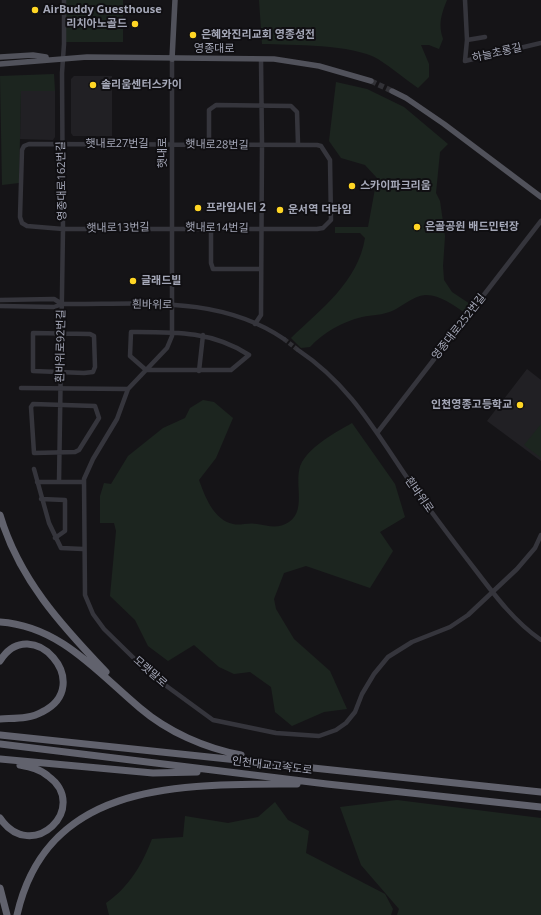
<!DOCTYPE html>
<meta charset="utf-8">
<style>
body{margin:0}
canvas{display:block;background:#151417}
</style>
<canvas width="541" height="915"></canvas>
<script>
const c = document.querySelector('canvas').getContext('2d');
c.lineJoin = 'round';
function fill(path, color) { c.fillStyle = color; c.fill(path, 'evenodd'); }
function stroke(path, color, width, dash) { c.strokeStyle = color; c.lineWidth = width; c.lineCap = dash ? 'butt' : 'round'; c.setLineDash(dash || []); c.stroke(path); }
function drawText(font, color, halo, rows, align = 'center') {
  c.font = font + ' "Open Sans","Noto Sans KR",sans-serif'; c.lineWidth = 4; c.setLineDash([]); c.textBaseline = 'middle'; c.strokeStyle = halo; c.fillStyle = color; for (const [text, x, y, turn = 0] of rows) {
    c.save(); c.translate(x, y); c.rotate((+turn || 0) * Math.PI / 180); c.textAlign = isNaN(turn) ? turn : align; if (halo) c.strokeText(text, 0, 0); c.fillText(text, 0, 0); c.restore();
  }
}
const built = new Path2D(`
 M74 76H112V136H73L71 133V79Z
 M21 91H55V137L53 140 20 139Z
 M527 369 541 380V461L487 421Z`);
const green = new Path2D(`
 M65 0H123V42H66Z
 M259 0H447C441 15 438 24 443 39L439 49 429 45H421L429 64V77L418 88C405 79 392 68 378 59 352 44 293 45 262 44Z
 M54 74 55 91H21L19 183 2 185 0 76Z
 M336 82 367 89 404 107 448 144 440 152 436 193 440 201 445 236 443 266 444 280 452 292 470 304 464 312C453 305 439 294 425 295 413 296 403 306 392 311 383 315 372 315 362 317 342 322 324 332 310 347L301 348 291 338C321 309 358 282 365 238L360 233H335V227H368L377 178 365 165 341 158 329 141Z
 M203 400 214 402 233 418 216 458 199 480C205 497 214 520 233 524 240 526 249 522 257 524 268 526 279 529 289 522 308 509 292 480 302 462 313 444 335 433 352 423L395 484 405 517 380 532 393 551 370 588 306 566 284 573 274 599 276 609 294 639 330 671 347 709 324 712 292 726 275 712 271 687 250 672 234 674 219 667 194 645 168 661 148 646 135 620 110 596 116 531 114 523H100V496L104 483 111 484 128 456 163 428 185 418 190 408Z
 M541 424V458L524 445Z
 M397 800 541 818V915H397L399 909 361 865 340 807Z
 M275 802 288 820 309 831 306 853 385 894 393 909 391 915H109L106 903C129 887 142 865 152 839L183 837 185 816 228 823 258 817Z`);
const minorTunnel = new Path2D(`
 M284 339 298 350`);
const majorTunnel = new Path2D(`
 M371 81 392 91`);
const minor = new Path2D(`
 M465 0 467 40 465 61 541 43
 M467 40 485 37
 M172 59V336L167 348 128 389 117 419 93 459 84 479 85 595 93 614 104 629 150 674 213 720 276 733 319 736 336 730 346 723 355 712 362 694 374 674 388 657 412 642 450 627 468 615 517 569 535 548 541 535
 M29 144 317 145 321 146 330 160 331 220 323 228 317 229H63L27 226 22 223 20 217 22 150 24 146Z
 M209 144V110L216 105 291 106 297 112 298 144
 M211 229V263L213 269H261
 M0 300 54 299 62 304
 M0 306 54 307 62 304C138 305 218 294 284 339
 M255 324 261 315 262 145 261 59
 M131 332C175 332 212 331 249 355L231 370H146L130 356Z
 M33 333 90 334 94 336 95 367 93 372 84 373 33 371Z
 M298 350C349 384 374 429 408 479 430 511 453 541 477 572 496 597 515 622 541 640
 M199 371 203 335
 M21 388 128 389
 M33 404 95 406 99 418 79 450 75 452 34 453 31 407Z
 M377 433 541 221
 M34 469 49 523 61 548 83 549
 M37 482H84
 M59 482 63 229 62 73 64 44V0
 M41 499 65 500V531L55 538`);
const major = new Path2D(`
 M0 57 33 55 46 57
 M172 59 175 0
 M0 64 87 57 274 59 319 66 371 81
 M392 91 406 98 444 124 541 197`);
const highway = new Path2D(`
 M0 515C19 579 61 625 106 672
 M0 622C60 626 97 672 140 708 168 732 205 748 241 755
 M0 661C31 611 97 685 42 712 30 719 14 718 0 719
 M0 735 541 792
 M0 744 327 784 541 807
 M0 759 153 773 197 772
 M0 818C32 865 91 807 48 776 40 769 30 767 20 765
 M0 888 7 915
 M17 915C48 778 185 785 297 784`);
const markers = [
 [35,10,4,"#ffd624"],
 [135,24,4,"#ffd624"],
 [193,35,4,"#ffd624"],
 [93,85,4,"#ffd624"],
 [352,186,4,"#ffd624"],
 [198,208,4,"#ffd624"],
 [280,210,4,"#ffd624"],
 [417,227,4,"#ffd624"],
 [133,281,4,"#ffd624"],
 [520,405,4,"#ffd624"]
];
const poiNames = [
 ["AirBuddy Guesthouse",43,10],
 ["리치아노골드",127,24,"right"],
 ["은혜와진리교회 영종성전",201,35],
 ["솔리움센터스카이",101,85],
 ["스카이파크리움",360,186],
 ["프라임시티 2",206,208],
 ["운서역 더타임",288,210],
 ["은골공원 배드민턴장",425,227],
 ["글래드빌",141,281],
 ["인천영종고등학교",512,405,"right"]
];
const streetNames = [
 ["영종대로",214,49],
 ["하늘초롱길",497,53,-13],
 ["햇내로27번길",117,144],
 ["햇내로28번길",217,145,1],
 ["햇내로",163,153,-90],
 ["영종대로162번길",62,181,-91],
 ["햇내로13번길",118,228,-1],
 ["햇내로14번길",217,228,1],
 ["흰바위로",152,305,1],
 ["영종대로252번길",459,327,-52],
 ["흰바위로92번길",61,346,-89],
 ["흰바위로",419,495,55],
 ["모랫말로",150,672,41],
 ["인천대교고속도로",272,766,7]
];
fill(built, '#212024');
fill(green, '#1c251f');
stroke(minorTunnel, '#323237', 4.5, [4.5, 2]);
stroke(majorTunnel, '#323237', 5.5, [5.5, 3]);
stroke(minor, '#35353c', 4.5);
stroke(major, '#51525b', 5.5);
stroke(highway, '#61626d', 7);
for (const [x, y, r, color] of markers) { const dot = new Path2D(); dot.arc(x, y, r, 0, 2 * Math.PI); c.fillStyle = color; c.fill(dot); stroke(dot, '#100f12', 1.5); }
drawText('bold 11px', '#a5a8b8', '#100f12', poiNames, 'left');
drawText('11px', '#a5a8b8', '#100f12', streetNames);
</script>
